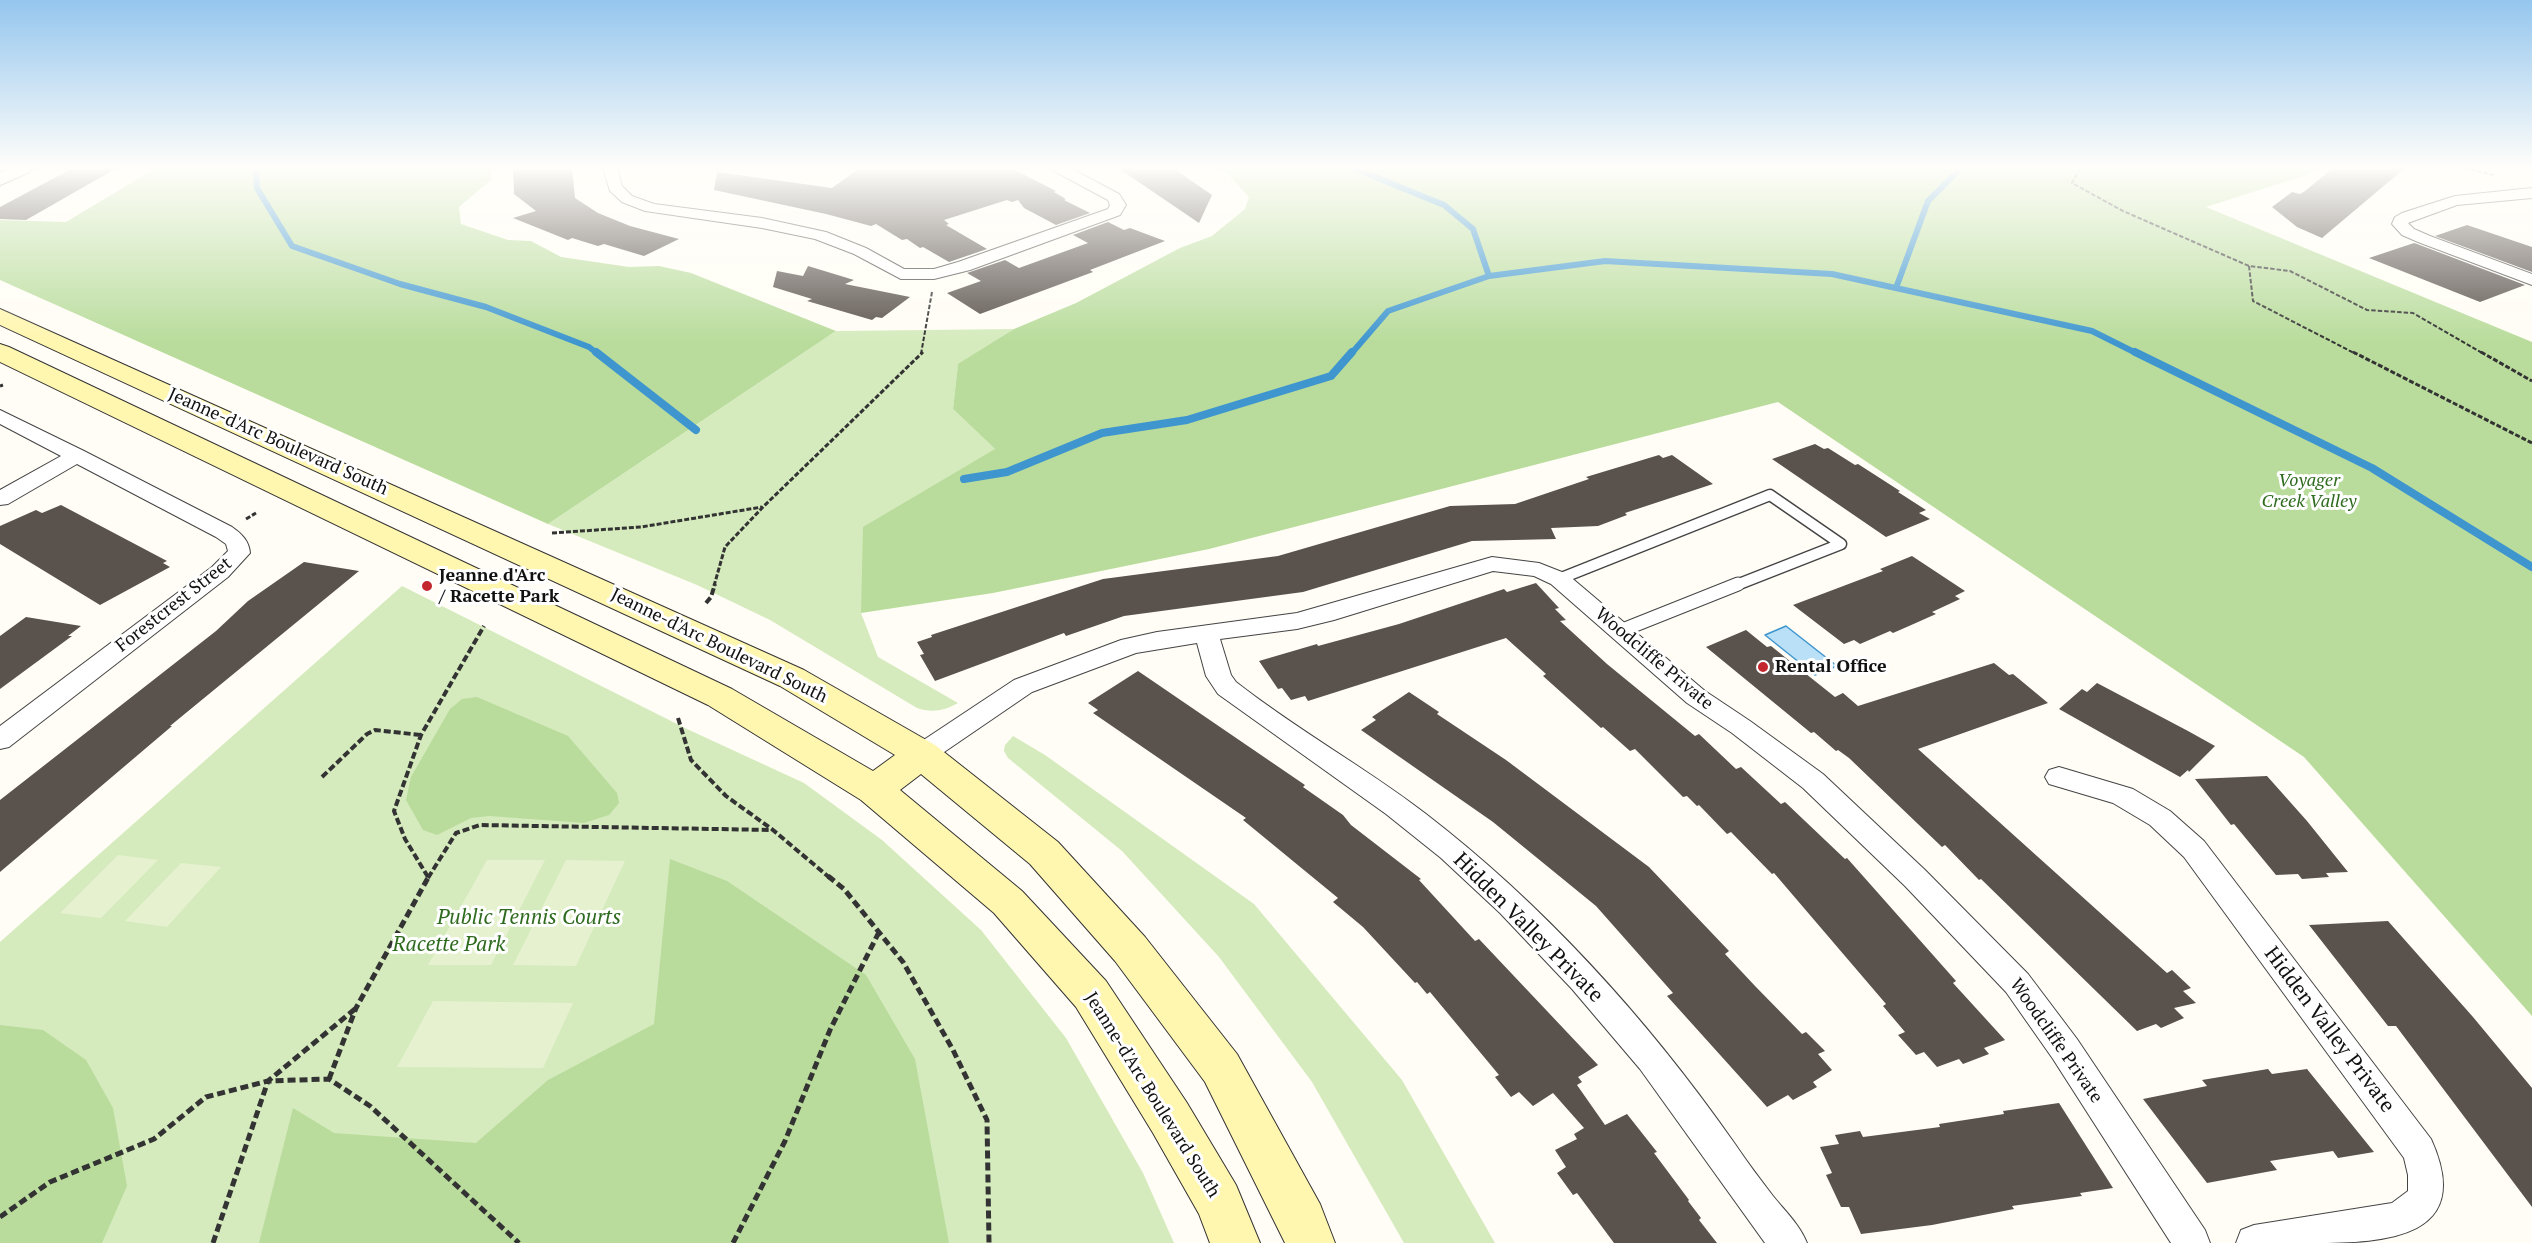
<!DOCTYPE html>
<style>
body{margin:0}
canvas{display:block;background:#fffdf5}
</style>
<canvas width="2532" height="1243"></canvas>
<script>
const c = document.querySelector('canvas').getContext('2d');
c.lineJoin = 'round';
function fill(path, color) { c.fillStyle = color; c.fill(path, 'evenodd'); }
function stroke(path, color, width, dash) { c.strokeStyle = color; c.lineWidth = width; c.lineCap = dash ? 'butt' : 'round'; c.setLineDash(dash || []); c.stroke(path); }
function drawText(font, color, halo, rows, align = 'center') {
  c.font = font + ' "PT Serif",serif'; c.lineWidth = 6; c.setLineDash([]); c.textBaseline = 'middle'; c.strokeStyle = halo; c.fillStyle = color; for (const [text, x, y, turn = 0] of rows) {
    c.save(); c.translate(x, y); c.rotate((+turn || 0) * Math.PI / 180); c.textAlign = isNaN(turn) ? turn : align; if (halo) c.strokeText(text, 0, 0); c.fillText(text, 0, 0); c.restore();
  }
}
const green = new Path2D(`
 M1014 329 958 365 953 409 995 449 861 613 878 657 958 703C944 711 932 713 917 708L770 620 697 585 548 524 836 331Z
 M402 586 687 729 804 783 882 840 981 930 1066 1038 1143 1173 1174 1243H0V942Z
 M1013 736 1045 755 1254 904 1402 1080 1495 1243H1404L1312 1082 1219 957 1122 851 1008 758 1004 751 1005 745Z`);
const forest = new Path2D(`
 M156 168H491V180L459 207 461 224 508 240 531 241 561 257 629 267 659 266 691 273 836 331 548 524 0 280V220L66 222Z
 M1218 168H2321L2303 176 2206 207 2532 342V1016L2304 757 1778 402 1209 549 993 593 861 613 863 527 995 449 953 409 958 364 1014 329 1076 303 1180 248 1212 236 1245 209 1249 197 1226 172Z
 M477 697 568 736 617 793 619 803 609 815 584 823 489 816 471 818 437 835 423 830 406 800 411 777 450 709 462 699Z
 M670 859 727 881 866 975 915 1059 949 1243H259L293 1108 334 1133 476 1143 548 1080 654 1024Z
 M0 1025 43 1030 86 1060 113 1108 127 1186 102 1243H0Z`);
const pitch = new Path2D(`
 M118 855 158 860 101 918 60 913Z
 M487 860H545L491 965H428Z
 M566 860 625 861 576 966 513 965Z
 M181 863 221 867 167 927 125 921Z
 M433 1001 573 1003 543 1068 397 1067Z`);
const water = new Path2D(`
 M1786 626 1837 666 1815 675 1765 635Z`);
const streamFar1 = new Path2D(`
 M256 168 257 188 292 246 400 284 486 307 589 347 598 354
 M1353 168 1444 205 1473 229 1489 276
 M1896 288 1928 201 1961 168
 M1351 354 1388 311 1489 276 1605 261 1832 274 2092 331 2138 354`);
const stream = new Path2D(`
 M596 352 696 430
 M2135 352 2372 468 2532 567
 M964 479 1007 472 1102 433 1187 420 1331 376 1352 352`);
const building = new Path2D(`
 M73 168H117L26 220 0 219V207Z
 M513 168H572L575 198 598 213 630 226 679 239 644 256 604 244 598 246 572 238 568 240 513 218 536 211 514 194Z
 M860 168H1011L1056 191 1054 192 1066 199 1064 200 1090 213 1056 225 1024 208 1018 200 1012 202 1007 200 944 220 949 224 946 225 987 249 949 262 923 247 920 248 907 239 902 240 876 224 871 226 826 214 714 190 717 172 832 188Z
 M1118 168H1173L1212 195 1199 223Z
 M2333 168H2405L2322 238 2297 227 2272 207 2292 192 2300 194 2305 191Z
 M1108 222 1124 230 1130 228 1165 241 1090 270 1093 272 980 314 947 293 981 281 967 273 1005 260 1019 268 1088 243 1073 235Z
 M2467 225 2532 247V272L2435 236Z
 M2414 243 2417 244 2525 285 2480 302 2369 258Z
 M808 266 854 280 845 284 910 297 882 318 876 317 872 320 807 301 812 299 773 287 777 271 803 276Z
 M1815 444 1824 449 1828 448 1855 465 1858 464 1900 491 1898 492 1926 510 1919 513 1930 519 1886 537 1772 459Z
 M1659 455 1663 458 1672 455 1713 484 1625 513 1627 515 1598 526 1551 528 1556 539 1472 541 1303 592 1124 616 1066 636 1064 633 935 681 920 655 924 654 917 642 932 637 931 635 1103 579 1278 556 1450 506 1515 504 1589 479 1586 477Z
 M61 505 167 561 163 563 170 567 100 605 0 544V526L36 510 42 513Z
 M1912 556 1965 591 1955 596 1960 599 1932 612 1936 614 1909 626 1893 633 1890 631 1860 644 1854 640 1844 644 1793 605 1883 571 1880 569Z
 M304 562 359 571 170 726H172L0 872V800L216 631 248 601Z
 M1536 583 1559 608 1555 609 1566 620 1560 621 1607 664 1695 736 1699 734 1736 769 1741 767 1781 804 1785 802 1845 859 1847 858 1956 981 1953 983 2005 1040 1984 1048 1989 1054 1963 1064 1959 1059 1937 1067 1924 1052 1916 1055 1898 1035 1905 1032 1883 1006 1886 1004 1774 873 1772 874 1731 832 1727 834 1699 805 1697 806 1687 796 1683 797 1635 749 1630 751 1603 727 1601 728 1543 676 1546 674 1506 638 1308 701 1305 696 1291 700 1282 688 1278 689 1259 661 1317 644 1318 646 1399 624 1504 589 1507 592Z
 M26 617 81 626 68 636H72L0 689V636Z
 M1746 630 1767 647 1771 646 1835 697 1843 693 1858 706 1994 663 2009 675 2013 674 2048 703 1918 749 2167 973 2172 970 2191 988 2183 991 2196 1003 2174 1008 2184 1018 2161 1028 2156 1024 2137 1031 1981 879 1979 880 1945 845 1942 847 1849 758 1838 750 1836 751 1814 732 1811 733 1706 647Z
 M1138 671 1305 785 1303 787 1343 815 1351 825 1421 879 1419 880 1475 941 1479 939 1598 1065 1578 1077 1582 1082 1577 1085 1605 1125 1627 1114 1657 1152 1654 1153 1689 1200 1688 1201 1701 1218 1699 1220 1717 1243H1614L1577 1193 1573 1195 1557 1173 1566 1167 1555 1150 1577 1139 1574 1134 1584 1128 1553 1093 1533 1106 1519 1092 1511 1097 1495 1077 1499 1075 1430 992 1427 994 1417 982 1415 983 1363 927 1333 902 1338 898 1243 820 1246 818 1093 713 1098 710 1088 703Z
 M2097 683 2188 731 2215 746 2189 772 2188 770 2180 777 2059 709 2082 689 2087 692Z
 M1409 692 1439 712 1437 714 1506 760 1649 867 1729 951 1725 954 1756 987 1802 1034 1806 1032 1825 1051 1818 1054 1832 1070 1813 1082 1817 1087 1793 1100 1788 1095 1767 1107 1667 996 1673 993 1596 906 1493 822 1361 730 1376 720 1372 717Z
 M2267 776 2307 821 2348 872 2326 873 2329 877 2302 879 2298 874 2276 875 2234 824 2231 825 2195 779Z
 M2388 921 2473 1017 2532 1088V1207L2396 1026H2388L2309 925Z
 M2268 1069 2272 1074 2307 1069 2374 1152 2338 1158 2333 1151 2270 1161 2277 1170 2207 1183 2143 1099 2207 1086 2202 1080Z
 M2059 1103 2113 1188 2080 1193 2082 1196 2012 1206 2014 1209 1932 1225 1861 1234 1849 1207H1841L1826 1175 1832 1173 1820 1147 1839 1144 1835 1135 1860 1131 1863 1137 1940 1127 1939 1124 2004 1114 2003 1111Z`);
const pathFar3 = new Path2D(`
 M2080 168 2072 183 2123 211 2249 266 2290 271 2367 310 2413 313 2484 354
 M2464 168 2494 175
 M2249 266 2253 301 2356 354
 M921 354 932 292`);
const pathFar2 = new Path2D(`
 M2353 352 2532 443
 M2481 352 2532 381
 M0 386 3 385
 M246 519 256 513
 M552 533 641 527 762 507
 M714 586 725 547 763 507 923 352`);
const pathFar1 = new Path2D(`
 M706 603 711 597 715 584
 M678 718 691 760 726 796 773 830 830 878
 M322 777 367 734 375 730 421 735
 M428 877 405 839 394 811 421 735 484 626
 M428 878 456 833 480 825 773 830`);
const path = new Path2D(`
 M828 876 844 889 903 962 953 1050 987 1120 989 1243
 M329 1079 356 1008 429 876
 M0 1217 50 1182 154 1139 206 1097 268 1081 329 1079 370 1106 519 1243
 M213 1243 268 1081 355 1009
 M733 1243 785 1141 830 1030 879 932`);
const serviceFar1 = new Path2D(`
 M1559 579 1770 495 1841 544 1734 586`);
const service = new Path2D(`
 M1620 631 1738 584`);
const minor = new Path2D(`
 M603 168H617L622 186 632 196 654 204 762 218 826 232 866 248 904 269H934L958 262 1108 209 1110 205 1108 200 1054 171 1052 168H1070L1119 194 1126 205 1120 215 970 270 934 279H901L854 254 815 239 762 228 645 211 622 202 610 191Z
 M2532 188V198L2457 205 2408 223 2414 229 2430 236 2532 274V285L2418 242 2402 235 2392 224 2395 217 2402 213 2455 196Z
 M0 410 84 451 232 527C242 534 249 541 250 553L228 577 9 747 0 749V726L212 567 228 551 226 544 216 537 77 464 8 504 0 505V490L61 456 0 424Z
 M1492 557 1539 563 1567 574 1705 691 1750 721 1823 774 1925 870 2028 974 2077 1039 2205 1230 2210 1243H2171L2053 1059 2006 992 1905 886 1803 788 1732 733 1687 703 1551 584 1534 576 1493 571 1334 620 1297 629 1220 639 1231 675 1236 682C1297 730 1365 767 1426 814 1545 906 1649 1021 1735 1144 1747 1162 1760 1179 1773 1196 1785 1211 1800 1225 1807 1243H1765L1640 1069 1572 989 1500 913 1441 858 1386 814 1218 694 1206 676 1197 643 1136 653 1032 692 931 761 922 764 913 761 909 754 913 747 1014 680 1121 640 1157 632 1297 613Z
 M2059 767 2133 789 2170 811 2204 841 2431 1139C2476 1238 2386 1243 2314 1243 2288 1243 2262 1243 2236 1243L2241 1230 2254 1225 2392 1203 2408 1191V1175L2404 1158 2184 857 2150 825 2113 803 2049 784 2045 777 2049 770Z`);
const tertiary = new Path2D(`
 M10 168H32L29 172 0 185V173Z`);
const secondary = new Path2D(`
 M0 309 804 670 935 745 1058 842 1145 937 1237 1054 1320 1204 1335 1243H1285L1205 1082 1115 961 1030 864 921 774 900 790 1022 891 1106 981 1187 1103 1236 1185 1260 1243H1210L1199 1214 1153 1133 1076 1007 994 913 861 800 708 705 0 362V344L9 347 732 689 873 771 895 755 780 686 0 325Z`);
const markers = [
 [427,586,6,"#c4262e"],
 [1763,667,6,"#c4262e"]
];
const streetNames = [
 ["Jeanne-d'Arc Boulevard South",278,442,24],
 ["Forestcrest Street",174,605,-38],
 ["Jeanne-d'Arc Boulevard South",719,646,26],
 ["Woodcliffe Private",1654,659,40],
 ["Woodcliffe Private",2056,1041,55],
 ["Jeanne-d'Arc Boulevard South",1152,1095,58]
];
const parkNames = [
 ["Voyager",2309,481],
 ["Creek Valley",2309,502]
];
const poiNames = [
 ["Jeanne d'Arc",439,576],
 ["/ Racette Park",439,597],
 ["Rental Office",1775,667]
];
const nearParknames = [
 ["Public Tennis Courts",529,918],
 ["Racette Park",449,945]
];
const nearStreetnames = [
 ["Hidden Valley Private",1528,928,45],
 ["Hidden Valley Private",2329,1030,53]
];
fill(green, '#d5ebbd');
fill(forest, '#b9dc9c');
fill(pitch, '#e6f2cf');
fill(water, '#b9e0f7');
stroke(water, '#3f96cf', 1.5);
stroke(streamFar1, '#3f96cf', 6);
stroke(stream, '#3f96cf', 8);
fill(building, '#5a524d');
stroke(serviceFar1, '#444', 13);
stroke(service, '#444', 15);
stroke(minor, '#444', 2);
stroke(tertiary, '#444', 3);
stroke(secondary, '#333', 2);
stroke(pathFar3, '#333', 2, [4.5, 2]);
stroke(pathFar2, '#333', 3, [5, 2]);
stroke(pathFar1, '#333', 4, [7, 3]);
stroke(path, '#333', 5, [8, 4]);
stroke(serviceFar1, '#fff', 10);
stroke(service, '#fff', 13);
fill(minor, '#fff');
fill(tertiary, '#fff');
fill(secondary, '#fff6b0');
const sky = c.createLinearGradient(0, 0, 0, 342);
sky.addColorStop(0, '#95c6ee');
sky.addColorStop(0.49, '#fffefa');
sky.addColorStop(1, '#fffefa00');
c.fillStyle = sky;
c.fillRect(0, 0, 2532, 342);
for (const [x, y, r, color] of markers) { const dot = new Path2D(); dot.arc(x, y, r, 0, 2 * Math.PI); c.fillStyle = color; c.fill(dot); stroke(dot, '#fff', 2); }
drawText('18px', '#111', '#fff', streetNames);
drawText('italic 18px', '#2f6b1f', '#fff', parkNames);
drawText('bold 18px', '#111', '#fff', poiNames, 'left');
drawText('italic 21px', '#2f6b1f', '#fff', nearParknames);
drawText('21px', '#111', '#fff', nearStreetnames);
</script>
